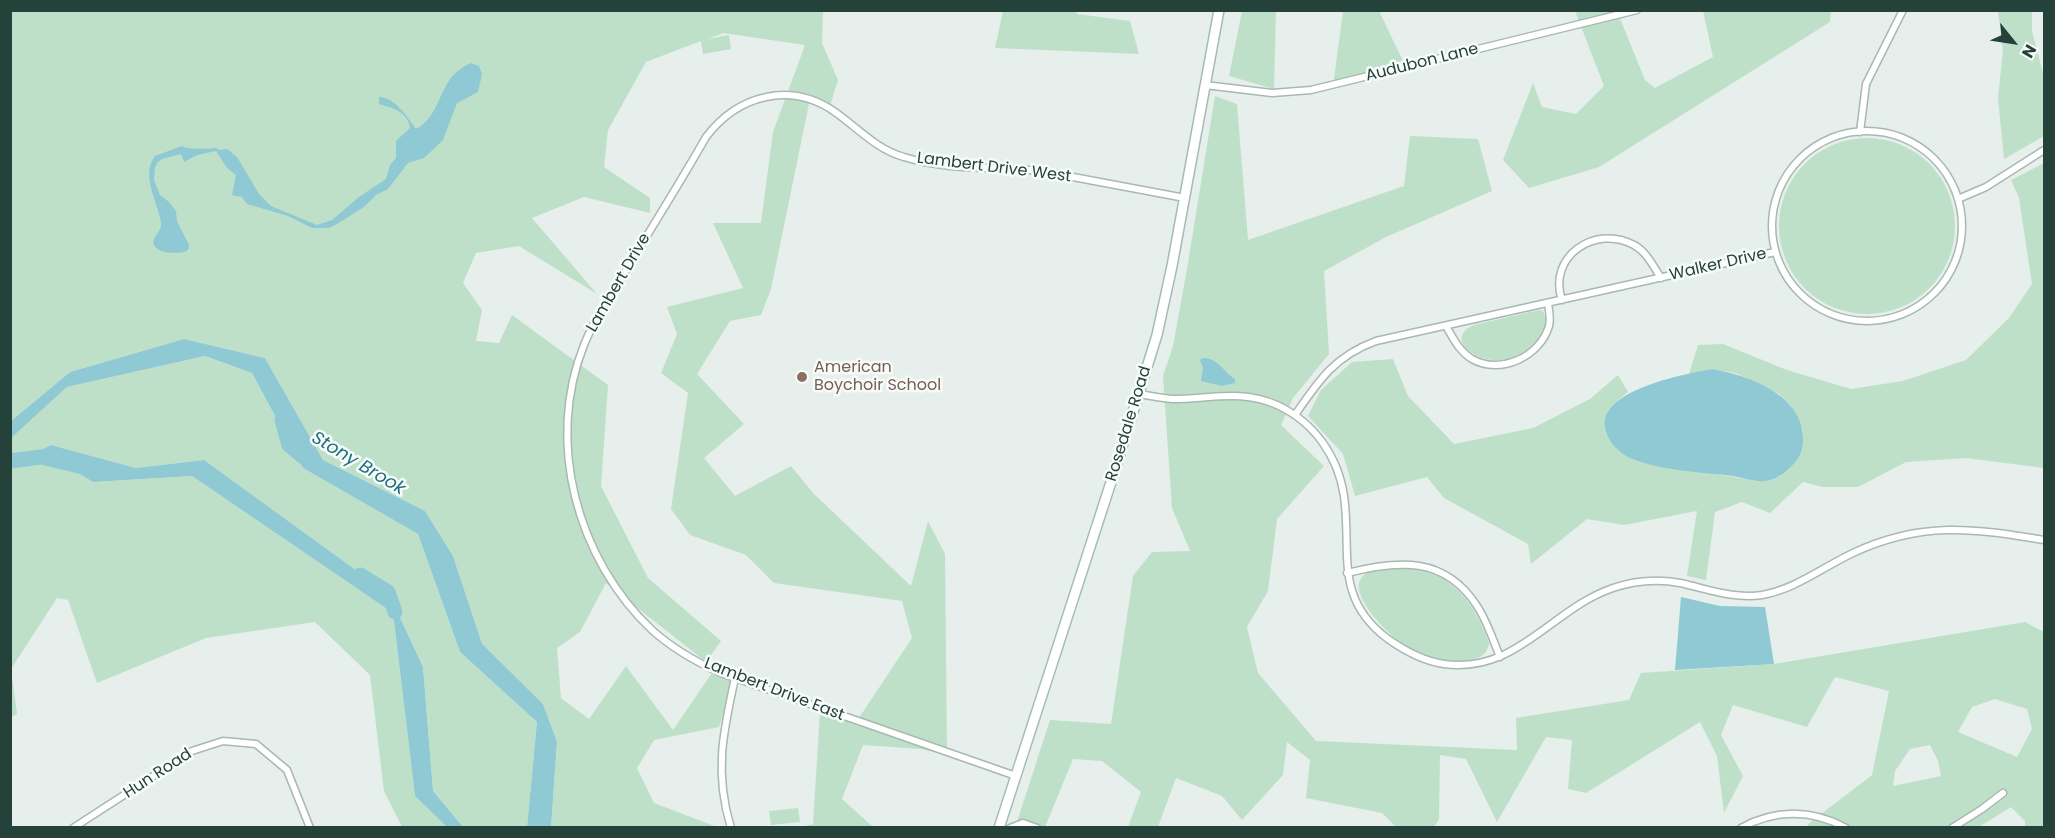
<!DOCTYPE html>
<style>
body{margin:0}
#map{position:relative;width:2055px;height:838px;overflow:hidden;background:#e6efeb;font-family:Poppins,sans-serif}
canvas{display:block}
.frame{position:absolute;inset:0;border:12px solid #24423a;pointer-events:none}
.north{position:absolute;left:1983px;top:12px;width:60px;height:60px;-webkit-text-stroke:4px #f7fbf9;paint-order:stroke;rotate:120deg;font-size:16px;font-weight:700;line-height:24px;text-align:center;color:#24423a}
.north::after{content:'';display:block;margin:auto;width:21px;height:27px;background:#24423a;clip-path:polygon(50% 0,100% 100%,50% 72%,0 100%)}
</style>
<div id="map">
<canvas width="2055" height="838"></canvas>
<div class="frame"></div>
<div class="north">N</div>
</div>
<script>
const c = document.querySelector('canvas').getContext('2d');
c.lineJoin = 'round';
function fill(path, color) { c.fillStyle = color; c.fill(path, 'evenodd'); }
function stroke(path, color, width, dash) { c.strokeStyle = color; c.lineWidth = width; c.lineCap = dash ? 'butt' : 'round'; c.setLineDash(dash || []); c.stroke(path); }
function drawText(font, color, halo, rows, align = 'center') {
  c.font = font + ' Poppins,sans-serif'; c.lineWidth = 5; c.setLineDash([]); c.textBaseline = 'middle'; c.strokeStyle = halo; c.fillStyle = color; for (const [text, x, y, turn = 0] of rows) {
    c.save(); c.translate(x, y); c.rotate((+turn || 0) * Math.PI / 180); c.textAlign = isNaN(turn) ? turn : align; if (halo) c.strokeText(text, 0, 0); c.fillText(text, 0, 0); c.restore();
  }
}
const green = new Path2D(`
 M1076 10 1077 14 1130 21 1139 54 995 48 1003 11Z
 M11 11H823L822 43 838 80 829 109 810 99 771 289 761 315 730 321 697 374 744 424 704 458 735 496 791 466 814 494 911 586 928 521 945 554 947 754 920 749 863 745 842 799 873 827H800L813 824 820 712 855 724 912 638 902 601 774 583 746 555 690 535 671 509 688 393 661 373 677 334 667 307 743 288 713 223H761L773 132 805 45 723 33 708 39 729 35 731 49 703 54 701 41 646 62 608 130 604 167 650 198V213L584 197 532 218 597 294 519 246 476 253 463 283 482 310 476 341 499 343 512 315 608 385 601 486 648 578 721 641 706 662 606 583 580 632 557 648 561 698 589 719 626 666 673 730 716 667 735 676 719 727 654 740 637 768 654 803 717 827H551L557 743 543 704 482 645 453 556 425 511 323 460 265 358 184 339 70 372 11 421Z
 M1242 11H1276L1274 89 1229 76Z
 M1343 11H1381L1380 13 1404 63 1373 76 1333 86Z
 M1575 11H1617L1645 80 1655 88 1713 57 1703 11H1831L1830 22 1599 167 1529 188 1503 160 1533 83 1542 107 1576 114 1604 86Z
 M1998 11H2032V31L2044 77V136L2004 159 1998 98 2003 50Z
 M1215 96 1237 104 1248 240 1404 186 1410 136 1478 139 1492 191 1386 237 1324 271 1329 354 1293 398 1281 425 1324 466 1277 519 1268 591 1247 627 1258 673 1316 741 1517 750 1516 718 1629 700 1641 673 1774 664 2025 622 2044 632V827H2025V821L2011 807 1979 827H1807L1808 824 1872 775 1889 691 1835 677 1807 727 1733 705 1721 735 1743 776 1724 813 1717 756 1700 722 1586 793 1568 789 1572 740 1546 737 1497 822 1466 759 1440 755 1439 819 1434 827H1396L1382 813 1306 798 1310 760 1287 742 1283 775 1242 820 1222 796 1176 778 1158 827H1128L1141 792 1102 761 1073 759 1045 827 1015 828 1050 720 1111 724 1133 576 1152 552 1190 551 1172 508 1163 376 1173 346 1187 269ZM1995 699 2027 709 2032 729 2017 757 1958 732 1972 707ZM1930 745 1938 761 1941 776 1893 786 1895 771 1910 749Z
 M1779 226a88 88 0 1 1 176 0a88 88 0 1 1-176 0Z
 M2044 163V468L1966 458 1906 462 1858 487H1822L1803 482 1770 513 1742 502 1715 512 1706 580 1687 576 1697 511 1624 525 1587 519 1531 564 1528 544 1444 498 1427 477 1355 496 1343 454 1308 416 1321 390 1352 362 1393 359 1408 396 1454 444 1533 428 1590 399 1618 375 1628 392C1616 402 1599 415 1606 433 1620 468 1686 470 1718 474 1732 476 1749 481 1763 481 1769 481 1776 477 1781 476L1803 430 1791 406 1779 394 1759 384 1735 373 1712 369 1689 374 1698 345 1723 344 1787 370 1851 389 1903 381 1966 360 2009 318 2032 284 2019 198 2011 180Z
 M1539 310 1543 311C1548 322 1546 332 1538 341 1501 385 1434 342 1474 325Z
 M205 356 252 373 303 468 418 534 460 652 537 722 527 827H463L433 791 423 667 389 594 204 460 136 468 51 445 27 457 11 460 10 438 67 387Z
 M50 456 93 482 192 476 393 613 415 796 447 827H402L384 791 370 675 315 622 206 638 97 683 68 600 57 598 11 669 17 714 11 717V465Z
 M1394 568C1447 567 1472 596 1489 643 1487 656 1478 659 1466 661 1446 662 1426 658 1408 648 1394 640 1338 589 1367 573 1374 569 1386 569 1394 568Z
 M798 808 800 822 771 825 769 811Z`);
const water = new Path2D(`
 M471 63 479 66 482 74 478 92 457 103 443 140 424 158 408 163 388 189 376 195 364 207 337 224 329 228H312L288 216 247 204 242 197 232 195 236 175 227 168 216 151 197 155 184 162 181 154 162 159 158 162 155 167 154 180 160 195 169 202 176 211 177 221 189 245 188 250C181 255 158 254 154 245 151 237 162 232 161 223 158 202 140 175 155 156L182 146C189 150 207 149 216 148L219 150 227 149 237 157 259 194 271 206 317 225 332 220 359 197 386 179 390 165 396 158V141L410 128C408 112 393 108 379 104V97C395 97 407 117 415 128H418C444 112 437 77 471 63Z
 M184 339 265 358 323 460 425 511 453 556 482 644 543 704 557 742 551 827H527L537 722 460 652 418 534 303 468 252 373 205 356 67 387 11 438V421L70 372Z
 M1203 358C1220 359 1222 371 1235 379V383L1222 386 1201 381 1203 368 1200 360Z
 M1712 369C1747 375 1802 394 1803 437 1804 453 1797 462 1785 472 1781 476 1772 480 1765 481 1755 482 1743 478 1733 476 1700 472 1662 471 1630 458 1620 453 1609 443 1606 432 1592 391 1685 374 1712 369Z
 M51 445 136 468 204 460 389 594 423 667 433 791 463 827H447L415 796 393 613 192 476 93 482 50 456 11 465V460L27 457Z
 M1681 597 1720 606 1765 607 1774 664 1675 670Z`);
const river = new Path2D(`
 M282 420 289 445 306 459
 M10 461 41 457 79 466
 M360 575 388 592 395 612`);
const street = new Path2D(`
 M1205 85 1272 93 1311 90 1637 10
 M1772 226a95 95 0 1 1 190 0a95 95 0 1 1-190 0Z
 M1860 132 1866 84 1903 10
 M1958 199 1986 187 2044 150
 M1562 300C1547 256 1596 224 1634 245 1647 252 1653 266 1661 278
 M1446 326C1453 338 1459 351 1472 359 1500 375 1540 357 1549 326 1551 319 1549 311 1548 303
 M1139 394C1150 396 1161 398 1172 399 1209 399 1243 389 1277 405 1314 422 1338 456 1344 496 1352 552 1333 598 1388 639 1405 651 1423 661 1444 664 1517 674 1551 609 1613 588 1634 581 1658 579 1680 583 1708 589 1732 599 1762 595 1796 589 1823 567 1853 553 1921 521 1973 528 2044 540
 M1295 415C1319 380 1335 356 1376 341L1775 252
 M1347 573C1398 560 1445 556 1477 606 1487 621 1493 640 1500 657
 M1016 776 721 673C696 662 672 648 652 630 577 559 545 442 584 345 594 320 609 297 624 274 651 228 680 183 706 137 738 95 790 81 835 112 859 129 876 149 904 157 949 171 995 166 1041 171L1185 198
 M73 828 192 751 223 741 256 744 287 770 310 828
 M731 828C714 773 723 732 735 678
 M1010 828 1023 823 1037 828
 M1741 828C1775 809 1812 809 1846 828
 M1952 828 1982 809 2003 793`);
const secondary = new Path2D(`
 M999 828 1112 479 1157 335 1172 266 1219 10`);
const markers = [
 [802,377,6,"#8d6e63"]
];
const streetNames = [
 ["Audubon Lane",1422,63,-14],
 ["Lambert Drive West",994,168,7],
 ["Walker Drive",1718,265,-13],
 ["Lambert Drive",619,283,-60],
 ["Rosedale Road",1129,424,-73],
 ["Lambert Drive East",774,690,21],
 ["Hun Road",158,774,-33]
];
const educationNames = [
 ["American",814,368],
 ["Boychoir School",814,386]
];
const waterNames = [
 ["Stony Brook",358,464,31]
];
fill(green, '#bfe0c8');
fill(water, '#8ec9d4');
stroke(river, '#8ec9d4', 15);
stroke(street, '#a8b8b2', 9);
stroke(secondary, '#a4bbb3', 12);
stroke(street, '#fff', 6);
stroke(secondary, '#fff', 9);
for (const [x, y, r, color] of markers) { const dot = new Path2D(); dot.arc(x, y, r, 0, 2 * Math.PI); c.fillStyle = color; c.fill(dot); stroke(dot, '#f7fbf9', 2); }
drawText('16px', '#24423a', '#f7fbf9', streetNames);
drawText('16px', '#785e54', '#f7fbf9', educationNames, 'left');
drawText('italic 18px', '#1c6f80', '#f7fbf9', waterNames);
</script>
